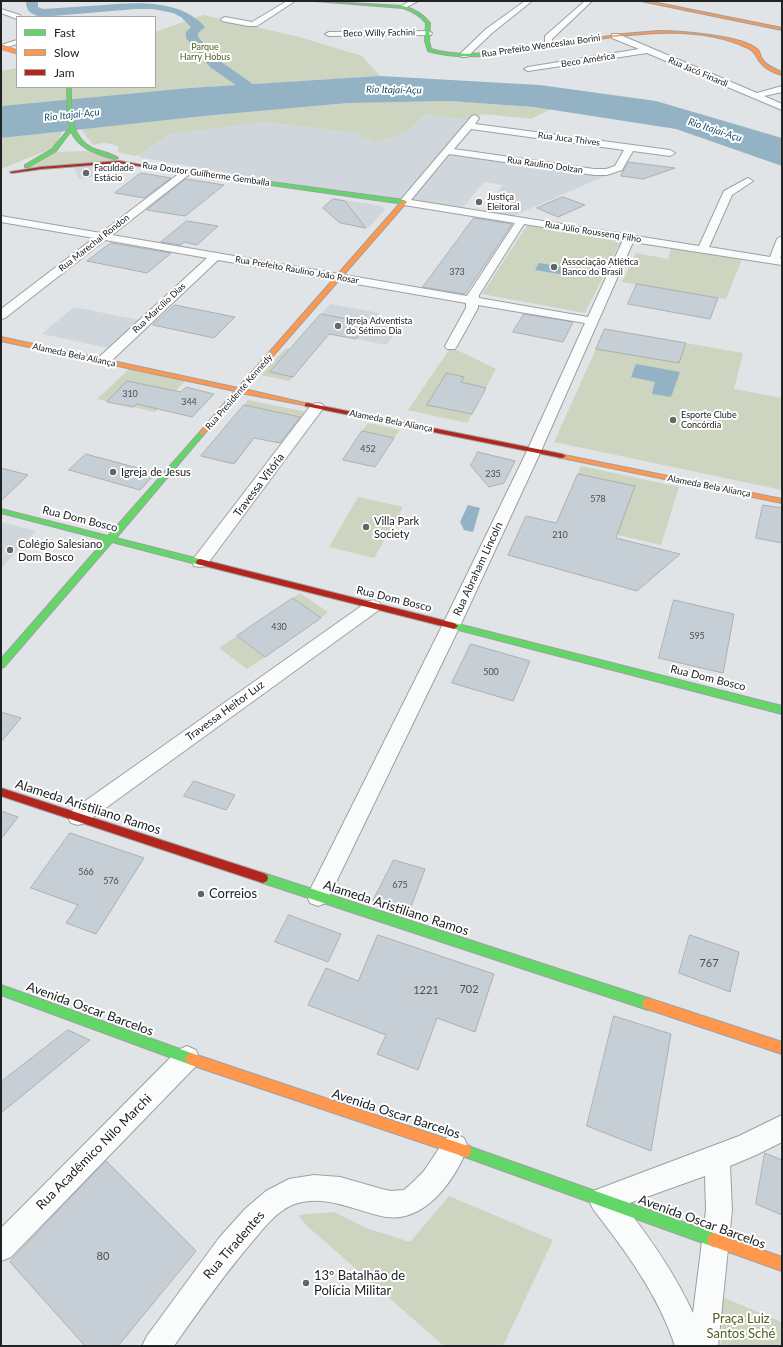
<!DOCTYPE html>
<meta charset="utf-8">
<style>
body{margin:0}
#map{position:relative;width:783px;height:1347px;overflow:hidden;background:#e1e4e7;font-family:Lato,sans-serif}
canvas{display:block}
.frame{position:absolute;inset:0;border:2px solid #202224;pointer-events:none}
.legend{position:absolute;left:16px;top:16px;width:140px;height:72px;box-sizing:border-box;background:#fff;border:1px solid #a6a7a7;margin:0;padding:5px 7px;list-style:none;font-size:12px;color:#202224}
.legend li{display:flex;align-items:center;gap:8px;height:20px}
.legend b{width:20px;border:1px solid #a6a7a7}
</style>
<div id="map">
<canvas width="783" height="1347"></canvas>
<div class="frame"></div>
<ul class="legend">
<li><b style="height:5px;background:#63d668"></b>Fast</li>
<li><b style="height:5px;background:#ff974d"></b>Slow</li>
<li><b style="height:5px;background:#b3261e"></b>Jam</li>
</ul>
</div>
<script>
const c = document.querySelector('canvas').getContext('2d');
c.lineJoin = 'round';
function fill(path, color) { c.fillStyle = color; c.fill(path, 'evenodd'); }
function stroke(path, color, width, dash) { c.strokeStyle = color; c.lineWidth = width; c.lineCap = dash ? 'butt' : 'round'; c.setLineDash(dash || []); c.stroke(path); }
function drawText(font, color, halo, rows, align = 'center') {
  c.font = font + ' Lato,sans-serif'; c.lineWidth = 4; c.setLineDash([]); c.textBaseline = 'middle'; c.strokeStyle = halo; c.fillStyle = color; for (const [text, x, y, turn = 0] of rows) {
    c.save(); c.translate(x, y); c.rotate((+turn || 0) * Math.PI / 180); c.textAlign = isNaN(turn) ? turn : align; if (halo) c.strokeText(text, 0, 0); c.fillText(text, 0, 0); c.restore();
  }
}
const built = new Path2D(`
 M426 114 466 120 462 127 399 200 273 181 138 157 140 154 170 134 265 122 356 133 375 143 406 133Z
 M451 154 612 173 511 217 482 213 503 185 484 182 461 210 410 202Z
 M95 166 96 177 79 179 74 168Z
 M334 198 382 206 385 210 368 228 340 223 323 208Z
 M330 304 379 313 373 320 401 326 386 345 356 339 369 323 321 314Z
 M74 307 139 320 109 348 42 334Z
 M1 522 36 531 1 568Z`);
const green = new Path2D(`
 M203 15 299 37 362 56 380 76 189 88 1 106V71L17 68V87H155V32Z
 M449 101 534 107 551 109 531 119 484 114 466 120 426 114 406 133 375 143 356 133 265 122 170 134 140 154 135 156 117 152 119 147C110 142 102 142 93 145L81 129 204 116 348 103Z
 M62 131 57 144 48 150 1 169V138Z
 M87 151 124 161 31 168 55 152Z
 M528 224 622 239 585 313 482 294Z
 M671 248 742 259 726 299 622 282 636 253 668 259Z
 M605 329 743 353 734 389 782 398V490L554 442Z
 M451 347 496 369 467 423 408 410Z
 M286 348 291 349 270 372 293 377 289 381 261 375Z
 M130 368 186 380 155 412 97 399Z
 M248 400 307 412 303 418 244 405Z
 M368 423 400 430 394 438 362 431Z
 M581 466 679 487 661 545 557 521Z
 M358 497 403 507 374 558 329 547Z
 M300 593 328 612 321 618 293 598Z
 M237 636 265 657 247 669 219 648Z
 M449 1196 553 1240 503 1346H444L307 1226 298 1215 334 1212 366 1228 410 1242Z
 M722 1297 782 1322V1346H721Z`);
const water = new Path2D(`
 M380 76 540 85 656 101 782 138V166L676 129 534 107 449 101 348 103 204 116 1 138V106L189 88Z
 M539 263 569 268 565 275 535 270Z
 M636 364 680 372 671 397 652 394 655 382 631 377Z
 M468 505 480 508 473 532 464 530 460 522Z`);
const river = new Path2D(`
 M26 1H38V7L43 9C63 8 84 6 105 5 138 2 182 0 205 27L198 33V37L220 61 250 82 264 96 262 99 257 100 252 99 240 88 210 67 186 38V32L191 27 181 17 173 13 153 9H136L41 17C31 14 26 12 26 1Z`);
const building = new Path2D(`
 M628 162 675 168 643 179 621 176Z
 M141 173 171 178 144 198 115 193Z
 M186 179 224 185 185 216 147 210Z
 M563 197 585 205 558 217 537 208Z
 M333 199 345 201 366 228 340 223 323 208Z
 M474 218 512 224 465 294 423 287Z
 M187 221 218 226 197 245 184 242 181 245 161 242Z
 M111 243 171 253 147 273 87 261Z
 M637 284 718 298 710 319 628 304Z
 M175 305 235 317 214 338 153 325Z
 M321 314 369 323 356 339 329 334 293 377 270 372Z
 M524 314 573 322 563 342 513 332Z
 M605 329 686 343 679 363 596 349Z
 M447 373 464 377 461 382 486 388 472 414 427 405Z
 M127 381 181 392 186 387 214 394 192 417 137 404 133 407 107 402Z
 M244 405 300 417 280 443 254 438 234 464 201 456Z
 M362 431 394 438 375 467 343 460Z
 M478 452 515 461 504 483 489 487 471 466Z
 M86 454 156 473 140 490 69 470Z
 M1 468 28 475 1 501Z
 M578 474 635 486 616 538 680 554 637 591 508 555 526 516 556 523Z
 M763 505 782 508V543L756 538Z
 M293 598 321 618 265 657 237 636Z
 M674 600 734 614 723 673 659 658Z
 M471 644 530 661 513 701 452 683Z
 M1 712 21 718 1 742Z
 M194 781 235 795 226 810 184 796Z
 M1 811 18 817 1 839Z
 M70 833 144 858 96 934 66 923 78 905 31 888Z
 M394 860 425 869 409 912 373 901Z
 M289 915 341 934 328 962 275 942Z
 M378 935 494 974 475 1032 437 1018 418 1070 377 1054 386 1035 308 1005 326 968 358 981Z
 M690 935 739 952 730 992 679 973Z
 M614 1016 671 1034 651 1151 587 1126Z
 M68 1030 90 1040 1 1113V1082Z
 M765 1153 782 1160V1215L756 1204Z
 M106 1161 196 1251 118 1346H85L10 1262Z`);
const street = new Path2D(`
 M287 1H295L257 26H248L222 21 221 19 225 17 252 22Z
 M410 1H418L405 8H401V6Z
 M525 1H532L492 33 467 57H461V53L486 29Z
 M585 1H592L552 39V41L558 45 557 47H551L545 44V36Z
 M1 9 20 15 21 17H17V19L1 13Z
 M428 31 432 33 431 35 329 36 325 34 329 32Z
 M612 34H618L757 93 782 86V92L764 96 782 104V110L647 53 528 71 524 69 528 67 639 49 612 38Z
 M17 40V44L1 49V45Z
 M475 115 479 118 475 124 670 150 675 153 670 156 633 151 622 170 607 175H594L449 154 411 200 699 246 724 191 748 178 753 181 732 195 709 247 770 257 777 239 782 236V254L780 258 782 259V265L633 242 541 451 460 626 326 903 318 906 310 903 307 896 442 626 527 451 585 323 478 305V308L457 346 455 349H447L445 346 466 308V303L218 260 108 364H98L97 361 98 358 207 258 105 240 5 318 1 319V309L94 238 1 222V216L101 233 185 169H191L193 171 191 173 112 235 467 296 515 223 404 205 399 202 472 116ZM471 129 624 150 615 166 606 169H594L454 149ZM524 224 623 240 588 317 479 298V295Z
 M317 403 322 404 324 407 206 566 200 567 194 566 192 562 194 558 312 404Z
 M373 600 379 602 381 606 379 610 85 823 78 825 71 823 68 817 71 811 367 602Z
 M187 1046 196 1050 199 1058 196 1066 11 1257 1 1261V1228L178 1050Z
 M782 1115V1142L756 1155 730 1166 732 1210 718 1346H675C658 1294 626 1252 593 1209L589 1200 593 1191 739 1136ZM705 1176 706 1210 693 1313C675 1274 651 1239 624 1205Z
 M455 1134 464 1138 468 1147C454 1181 424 1226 381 1216 352 1209 322 1193 292 1205 276 1212 263 1229 252 1242 224 1275 199 1310 174 1346H142L147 1336 219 1238 245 1209 266 1191 289 1179 314 1175 340 1177 382 1189 391 1191 404 1190 413 1182 424 1171 446 1138Z`);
const fast = new Path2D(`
 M315 1 403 6C414 9 423 14 430 23L429 41 431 49C471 62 544 45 586 39L588 40C579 44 565 44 555 46 516 52 466 63 428 51L425 41 426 23C420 15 412 11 403 8Z
 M67 87H71C71 109 69 136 92 148 101 152 111 153 118 158L114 159C98 154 78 149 71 131L56 151 29 167H25V165L52 149 70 128 68 115Z
 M146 165 404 200 407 202 404 204 144 167V166Z
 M202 431 204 432V434L116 538 203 560 204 562 203 564 200 565 112 542 4 667 1 668V659L105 540 1 513V509L108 536 200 432Z
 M454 623 782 706V714L451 628 450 626Z
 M263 873 648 998 652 1000 654 1004 652 1008 648 1010 263 883 259 881 258 878 259 875Z
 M1 985 191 1053 195 1055 197 1059 195 1063 191 1065 1 995Z
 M465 1145 714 1233 719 1235 721 1240 719 1245 714 1247 465 1157 460 1156 459 1151 460 1146Z`);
const slow = new Path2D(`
 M641 1H648L782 28V30Z
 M658 31C678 31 744 35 758 50 760 52 760 56 762 59 766 66 775 69 782 72V75C775 73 766 69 761 63 755 57 757 52 748 48 699 25 638 33 586 41L584 40 623 34Z
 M402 201 407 202 244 389 309 404V406L241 393 204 434H200V432L235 391 1 341V337L238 388Z
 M559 454 782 499V503L562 458H559Z
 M648 998 782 1042V1054L644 1008 642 1004 644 1000Z
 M191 1053 465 1145 470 1146 471 1151 470 1156 465 1157 191 1065 187 1063 185 1059 187 1055Z
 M714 1233 782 1257V1271L709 1245 707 1240 709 1235Z`);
const jam = new Path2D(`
 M119 161 148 166 146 167 119 163 41 169 12 173 10 172 41 167Z
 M307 403 562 454 566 456 562 458 305 406V404Z
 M200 559 454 623 458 626 454 629 197 564 196 562 197 560Z
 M1 788 263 873 267 875 268 878 267 881 263 883 1 796Z`);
const slowBridge = new Path2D(`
 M1 47 17 52`);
const markers = [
 [86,173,4,"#646668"],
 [479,202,4,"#646668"],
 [554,267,4,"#646668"],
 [338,326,4,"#646668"],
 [673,420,4,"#646668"],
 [113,472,4,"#646668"],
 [366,527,4,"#646668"],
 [10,550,4,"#646668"],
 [201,894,4,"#646668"],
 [306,1283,4,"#646668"]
];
const farStreetnames = [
 ["Beco Willy Fachini",379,33,-1],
 ["Rua Prefeito Wenceslau Borini",541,46,-8],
 ["Beco América",588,60,-9],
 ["Rua Jacó Finardi",698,72,23],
 ["Rua Juca Thives",569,139,7],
 ["Rua Raulino Dolzan",545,165,8],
 ["Rua Doutor Guilherme Gemballa",206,174,8],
 ["Rua Júlio Roussenq Filho",593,232,9],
 ["Rua Marechal Rondon",94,243,-38],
 ["Rua Prefeito Raulino João Rosar",297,270,10],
 ["Rua Marcílio Dias",159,308,-43],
 ["Alameda Bela Aliança",74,355,12],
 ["Rua Presidente Kennedy",239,392,-49],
 ["Alameda Bela Aliança",391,421,11],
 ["Alameda Bela Aliança",709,486,11]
];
const farParknames = [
 ["Parque",205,47],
 ["Harry Hobus",205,57]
];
const farPoinames = [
 ["Faculdade",94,168],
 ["Estácio",94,178],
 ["Justiça",487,197],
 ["Eleitoral",487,207],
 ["Associação Atlética",562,262],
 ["Banco do Brasil",562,272],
 ["Igreja Adventista",346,321],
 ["do Sétimo Dia",346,331],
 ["Esporte Clube",681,415],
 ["Concórdia",681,425]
];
const numberNames = [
 ["373",457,272],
 ["310",130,394],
 ["344",189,402],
 ["452",368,449],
 ["235",493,474],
 ["578",598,499],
 ["210",560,535],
 ["430",279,627],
 ["595",697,636],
 ["500",491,672],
 ["566",86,872],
 ["576",111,881],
 ["675",400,885]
];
const farWaternames = [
 ["Rio Itajaí-Açu",394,90,1],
 ["Rio Itajaí-Açu",72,115,-6],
 ["Rio Itajaí-Açu",715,130,18]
];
const poiNames = [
 ["Igreja de Jesus",121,472],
 ["Villa Park",374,521],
 ["Society",374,534],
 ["Colégio Salesiano",18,544],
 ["Dom Bosco",18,557]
];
const streetNames = [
 ["Travessa Vitória",259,485,-53],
 ["Rua Dom Bosco",80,519,14],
 ["Rua Abraham Lincoln",478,569,-65],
 ["Rua Dom Bosco",394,599,14],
 ["Rua Dom Bosco",708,678,14],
 ["Travessa Heitor Luz",225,711,-36]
];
const nearNumbernames = [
 ["767",709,963],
 ["702",469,989],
 ["1221",426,990],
 ["80",103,1256]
];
const nearStreetnames = [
 ["Alameda Aristiliano Ramos",88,807,18],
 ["Alameda Aristiliano Ramos",396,908,18],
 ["Avenida Oscar Barcelos",90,1009,20],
 ["Avenida Oscar Barcelos",396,1114,18],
 ["Rua Acadêmico Nilo Marchi",94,1152,-45],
 ["Avenida Oscar Barcelos",702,1222,20],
 ["Rua Tiradentes",234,1245,-49]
];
const nearPoinames = [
 ["Correios",209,894],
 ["13º Batalhão de",314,1276],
 ["Polícia Militar",314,1291]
];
const nearParknames = [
 ["Praça Luiz",741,1319],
 ["Santos Sché",741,1334]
];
fill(built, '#cfd6dc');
fill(green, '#cdd4bf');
fill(water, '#93b3c4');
fill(river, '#93b3c4');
fill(building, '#c5cfd5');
stroke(building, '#adafb1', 1);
stroke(street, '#9ea0a2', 2);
stroke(fast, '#9ea0a2', 2);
stroke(slow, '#9ea0a2', 2);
stroke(jam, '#9ea0a2', 2);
fill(street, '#fafbfb');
fill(fast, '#63d668');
fill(slow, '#ff974d');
fill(jam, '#b3261e');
stroke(slowBridge, '#9ea0a2', 5, []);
stroke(slowBridge, '#ff974d', 4);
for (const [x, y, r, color] of markers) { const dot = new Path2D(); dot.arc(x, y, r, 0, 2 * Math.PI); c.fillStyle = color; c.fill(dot); stroke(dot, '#fff', 1.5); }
drawText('9px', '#202224', '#fff', farStreetnames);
drawText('9px', '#4f5e1e', '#fff', farParknames);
drawText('9px', '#202224', '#fff', farPoinames, 'left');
drawText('9px', '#4c5053', null, numberNames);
drawText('italic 10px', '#16516a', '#fff', farWaternames);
drawText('11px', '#202224', '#fff', poiNames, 'left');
drawText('11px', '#202224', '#fff', streetNames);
drawText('11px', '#4c5053', null, nearNumbernames);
drawText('13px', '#202224', '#fff', nearStreetnames);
drawText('13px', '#202224', '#fff', nearPoinames, 'left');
drawText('13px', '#4f5e1e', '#fff', nearParknames);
</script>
